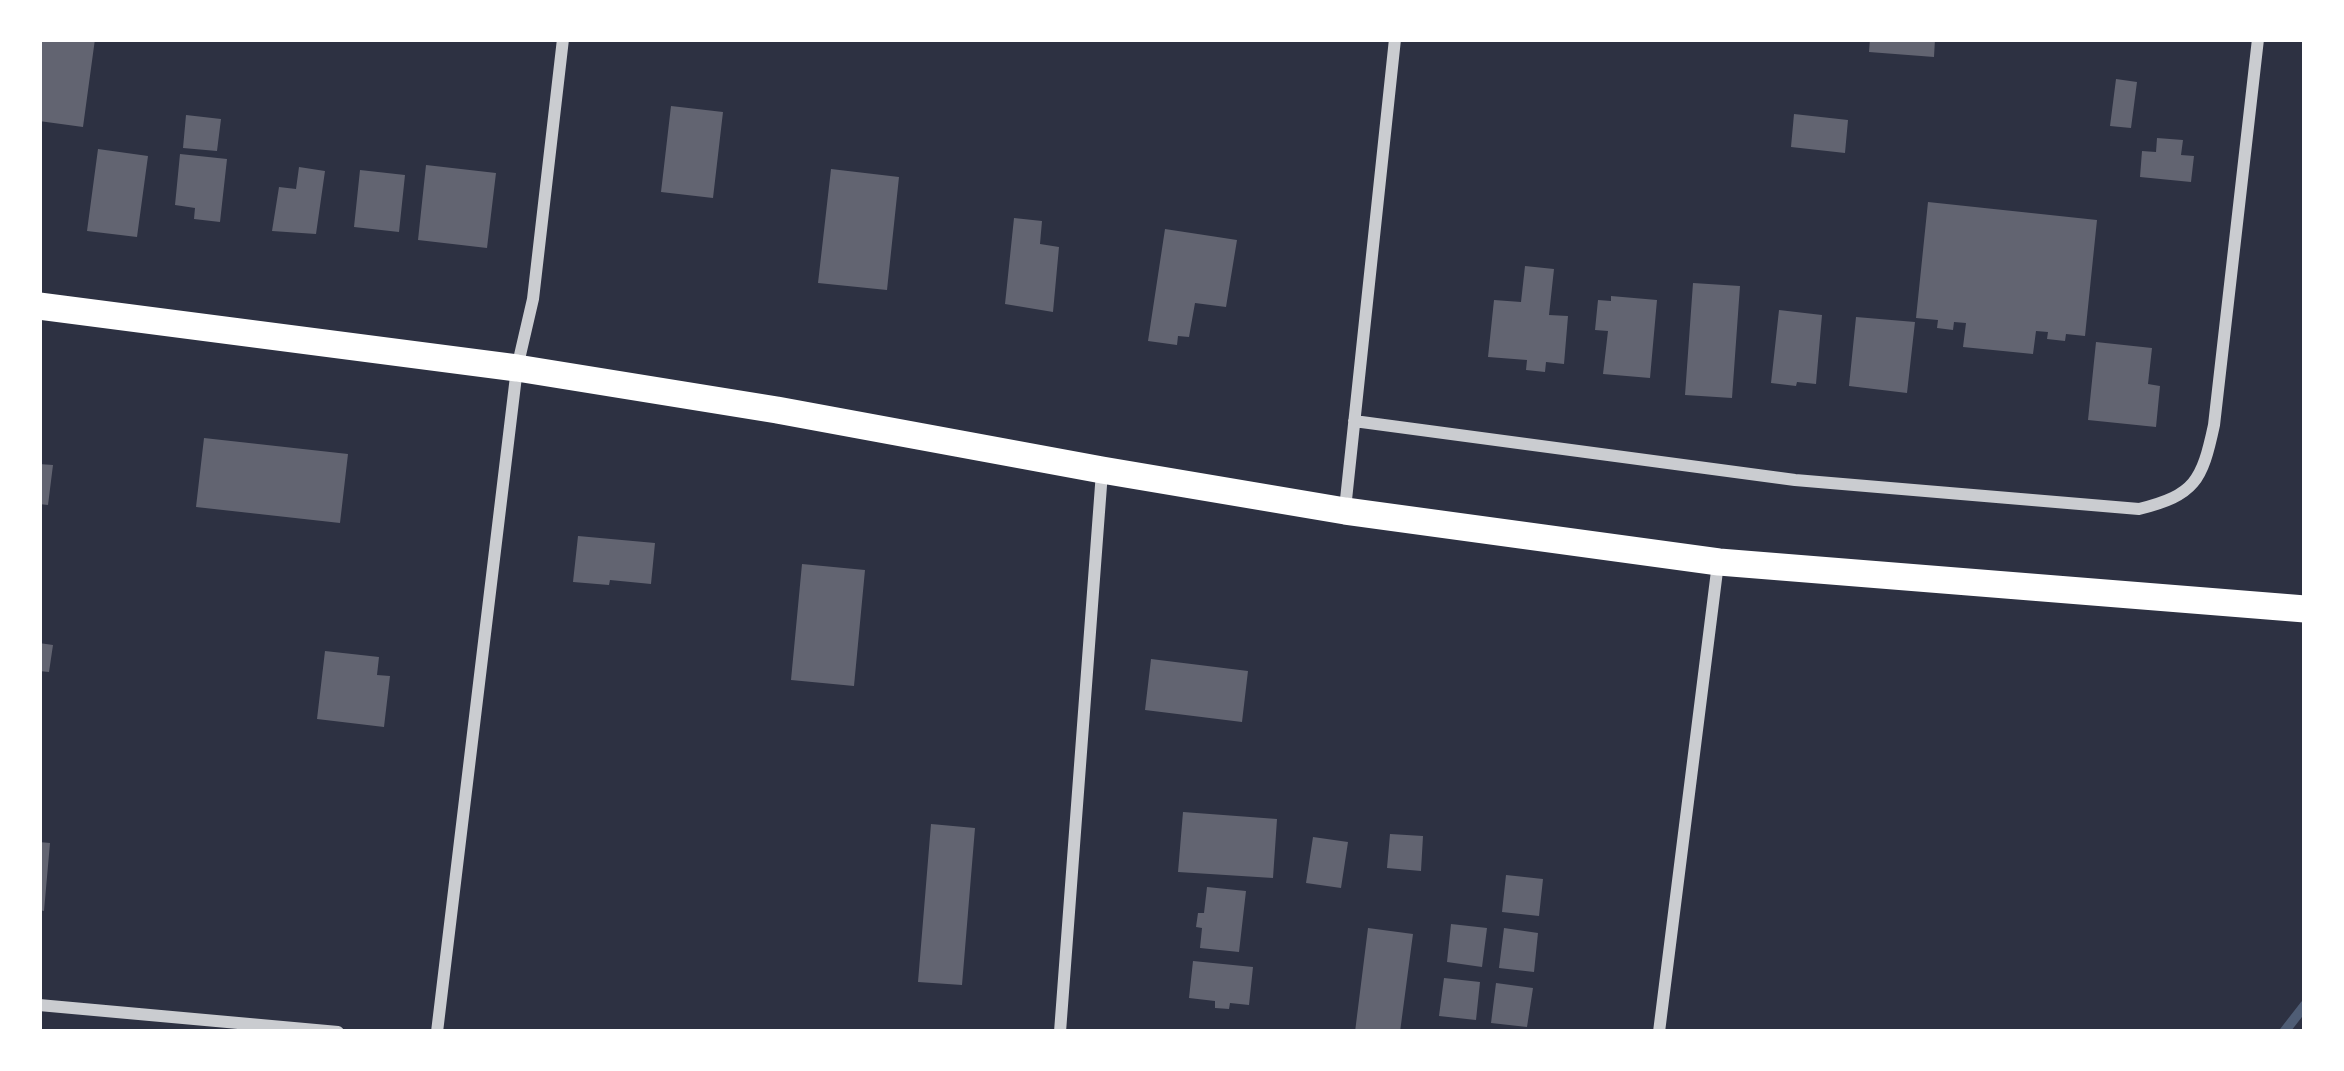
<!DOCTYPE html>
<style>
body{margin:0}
#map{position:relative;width:2344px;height:1071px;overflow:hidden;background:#2d3142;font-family:Signika,sans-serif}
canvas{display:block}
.frame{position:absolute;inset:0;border:42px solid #fff;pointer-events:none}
</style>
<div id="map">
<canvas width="2344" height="1071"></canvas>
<div class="frame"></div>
</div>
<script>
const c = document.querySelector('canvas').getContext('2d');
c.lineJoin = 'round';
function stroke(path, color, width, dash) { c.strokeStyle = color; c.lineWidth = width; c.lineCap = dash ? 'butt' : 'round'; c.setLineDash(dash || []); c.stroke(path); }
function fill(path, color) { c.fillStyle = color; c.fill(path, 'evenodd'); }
const stream = new Path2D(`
 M2284 1032 2305 1005`);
const building = new Path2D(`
 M39 39H95L83 127 39 121Z
 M1870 39H1935L1934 57 1869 52Z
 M2116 79 2137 82 2131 128 2110 126Z
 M671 106 723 112 713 198 661 192Z
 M1794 114 1848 120 1845 153 1791 147Z
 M186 115 221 119 217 151 183 148Z
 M2157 138 2183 140 2181 155 2194 156 2191 182 2140 177 2142 151 2156 152Z
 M98 149 148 156 137 237 87 231Z
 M180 154 227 159 220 222 194 219 195 208 175 205Z
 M426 165 496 173 487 248 418 240Z
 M299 167 325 171 316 234 272 231 279 187 296 189Z
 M831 169 899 177 887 290 818 283Z
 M360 170 405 175 399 232 354 227Z
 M1928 202 2097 220 2085 336 2066 334 2065 341 2047 339 2048 332 2036 331 2033 354 1963 347 1966 323 1954 322 1953 330 1937 328 1938 320 1916 318Z
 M1014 218 1042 221 1040 244 1059 247 1053 312 1005 304Z
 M1165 229 1237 240 1226 307 1195 303 1189 337 1178 336 1177 345 1148 341Z
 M1525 266 1554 269 1549 315 1568 316 1564 364 1546 362 1545 372 1526 370 1527 360 1488 357 1494 300 1521 302Z
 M1693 283 1740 286 1732 398 1685 395Z
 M1611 296 1657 300 1650 378 1603 374 1608 331 1595 330 1598 300 1611 301Z
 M1779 310 1822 315 1816 384 1797 382 1796 386 1771 383Z
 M1856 317 1915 322 1907 393 1849 386Z
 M2096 342 2152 348 2148 384 2160 386 2156 427 2088 420Z
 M204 438 348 454 340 523 196 507Z
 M39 464 53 465 48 505 39 504Z
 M578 536 655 543 651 584 610 580 609 585 573 582Z
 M802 564 865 570 854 686 791 680Z
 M39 643 53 645 49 672 39 671Z
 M325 651 379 657 377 675 390 676 384 727 317 719Z
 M1151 659 1248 671 1242 722 1145 710Z
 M1183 812 1277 819 1273 878 1178 872Z
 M931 824 975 828 962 985 918 982Z
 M1390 834 1423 836 1421 871 1387 868Z
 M1313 837 1348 842 1341 888 1306 883Z
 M39 842 50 843 44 911 39 910Z
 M1506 875 1543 879 1539 916 1502 912Z
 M1207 887 1246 891 1239 952 1200 948 1202 928 1196 927 1198 913H1204Z
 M1451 924 1487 928 1482 967 1447 962Z
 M1368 928 1413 934 1400 1032H1355Z
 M1504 928 1538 933 1534 972 1499 968Z
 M1193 961 1253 967 1249 1005 1230 1003 1229 1009 1215 1008V1001L1189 998Z
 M1444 978 1480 982 1476 1020 1439 1016Z
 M1496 983 1533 988 1527 1027 1491 1023Z`);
const minor = new Path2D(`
 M1354 421 1795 480 2139 509C2195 495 2202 481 2214 425L2258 39
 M1345 509 1395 39
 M39 1005 338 1032
 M437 1032 517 368 533 299 563 39
 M1060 1032 1102 472
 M1659 1032 1718 563`);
const primary = new Path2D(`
 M39 306 517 368 777 410 1102 470 1345 511 1719 562 2305 609`);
stroke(stream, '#4f5d75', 10);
fill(building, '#626471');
stroke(minor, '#caccd0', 12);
stroke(primary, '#fff', 27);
</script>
